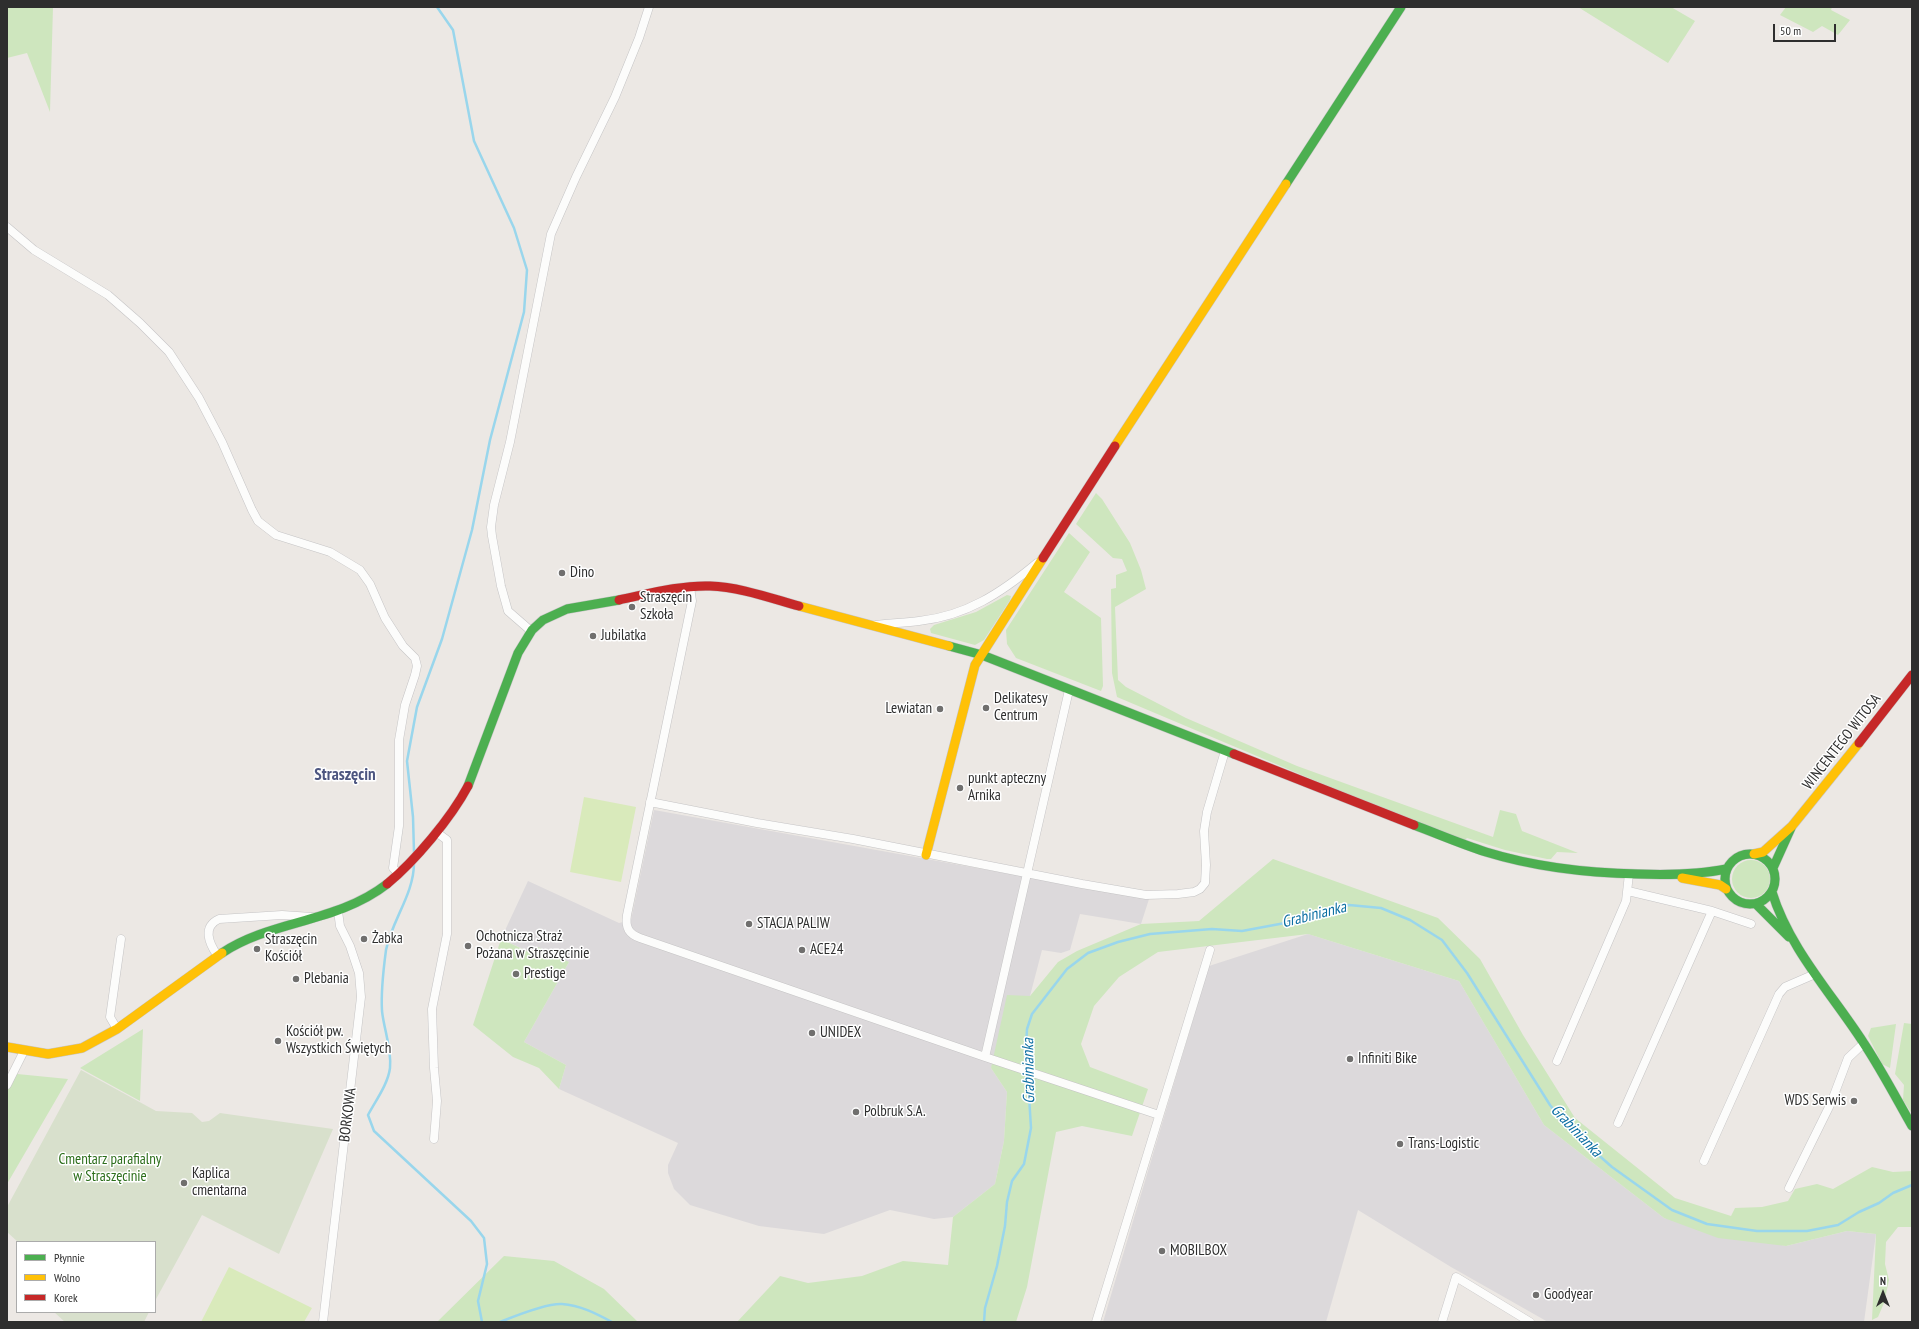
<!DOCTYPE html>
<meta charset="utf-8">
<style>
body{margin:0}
#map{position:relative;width:1919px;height:1329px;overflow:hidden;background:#ece8e4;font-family:"PT Sans Narrow",sans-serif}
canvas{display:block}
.frame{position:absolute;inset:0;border:8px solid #2e2e2e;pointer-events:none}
.legend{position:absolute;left:16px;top:1241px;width:140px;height:72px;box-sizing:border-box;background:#fff;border:1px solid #ababab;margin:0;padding:5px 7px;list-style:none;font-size:12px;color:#2e2e2e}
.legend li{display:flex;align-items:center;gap:8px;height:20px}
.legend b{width:20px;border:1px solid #ababab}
.north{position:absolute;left:1863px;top:1273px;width:40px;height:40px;-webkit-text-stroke:3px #fff;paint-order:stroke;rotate:0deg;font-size:11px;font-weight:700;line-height:16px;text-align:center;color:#2e2e2e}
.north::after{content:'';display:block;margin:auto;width:14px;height:18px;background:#2e2e2e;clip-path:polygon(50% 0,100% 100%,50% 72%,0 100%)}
.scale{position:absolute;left:1773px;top:24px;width:63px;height:18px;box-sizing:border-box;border:2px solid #2e2e2e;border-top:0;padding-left:5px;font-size:12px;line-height:14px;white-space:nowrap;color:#2e2e2e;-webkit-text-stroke:3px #fff;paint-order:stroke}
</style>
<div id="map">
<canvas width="1919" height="1329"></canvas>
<div class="frame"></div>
<ul class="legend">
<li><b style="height:5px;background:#4caf50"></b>Płynnie</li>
<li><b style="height:5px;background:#ffc107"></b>Wolno</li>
<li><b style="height:5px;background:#c62828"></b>Korek</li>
</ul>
<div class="north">N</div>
<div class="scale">50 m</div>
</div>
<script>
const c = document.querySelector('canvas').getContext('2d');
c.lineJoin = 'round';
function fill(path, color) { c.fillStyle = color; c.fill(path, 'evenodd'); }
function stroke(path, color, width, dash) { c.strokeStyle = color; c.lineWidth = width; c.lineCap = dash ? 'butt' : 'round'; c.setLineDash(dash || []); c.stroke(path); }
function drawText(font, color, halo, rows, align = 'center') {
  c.font = font + ' "PT Sans Narrow",sans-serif'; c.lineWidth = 3; c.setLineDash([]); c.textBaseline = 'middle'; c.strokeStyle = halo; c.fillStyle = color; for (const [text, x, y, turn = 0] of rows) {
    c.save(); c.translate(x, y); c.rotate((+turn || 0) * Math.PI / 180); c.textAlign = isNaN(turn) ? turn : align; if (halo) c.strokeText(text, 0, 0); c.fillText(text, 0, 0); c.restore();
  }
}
const industrial = new Path2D(`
 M654 810 1149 899 1141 924 1080 914 1070 950 1061 953 1042 950 1030 996 991 1068 1007 1092 1004 1141 995 1184 953 1217 934 1219 890 1210 824 1234 759 1226 690 1205 674 1189 668 1173V1165L678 1143 559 1089 566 1065 524 1042 569 962 532 953 501 939 528 881 619 923 631 920Z
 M1308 934 1459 981 1544 1125 1664 1218 1786 1246 1847 1231 1876 1234 1864 1322H1548L1451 1267 1358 1210 1326 1322H1103L1209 966Z`);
const green = new Path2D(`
 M7 7H53L50 112 27 53 7 58Z
 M1578 7H1671L1695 21 1668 63Z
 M1786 7H1832L1831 10 1850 20 1838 35 1822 26 1813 32 1780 15Z
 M1096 493 1102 499 1130 543 1141 570 1146 589 1115 607 1118 680 1126 687 1186 718 1297 766 1493 837 1500 810 1516 814 1522 831 1578 853 1557 852 1551 859H1547L1505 850 1467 838 1465 840 1335 789 1117 697 1112 673 1111 589 1116 588V575L1127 571 1122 559 1113 558 1076 524Z
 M1069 533 1090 552 1064 592 1101 618 1103 686 1101 691 1016 658 1007 644 1006 630Z
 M1007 595 1011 596 1010 600 984 640 975 645 931 633 930 629 934 625 976 612Z
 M1273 859 1438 918 1480 959 1523 1035 1575 1118 1675 1198 1731 1216 1735 1208 1762 1207 1788 1201 1795 1189 1817 1184 1833 1189 1872 1167 1893 1172 1912 1171V1227H1898L1886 1242 1885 1264 1889 1280 1884 1303 1878 1317 1872 1320 1876 1234 1847 1231 1786 1246 1718 1238 1664 1218 1544 1125 1459 981 1308 934 1158 952 1119 977 1094 1006 1081 1044 1090 1067 1148 1089 1132 1136 1082 1126 1056 1132 1027 1287 1016 1322H737L780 1276 808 1283 862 1276 903 1261 948 1265 953 1217 995 1184 1004 1141 1007 1092 991 1068 1007 995 1030 996 1058 962 1077 951 1141 924 1199 921Z
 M1732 879a19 19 0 1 1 38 0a19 19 0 1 1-38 0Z
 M501 939 531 953 538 947 569 962 524 1042 566 1065 559 1089 539 1068 513 1057 473 1025Z
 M1904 1023 1912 1024V1114L1903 1100 1904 1085 1895 1074Z
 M1896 1024 1890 1068 1882 1064 1868 1036 1871 1028Z
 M143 1029 140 1101 80 1068Z
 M7 1073 68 1079 7 1184Z
 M504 1256 554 1261 604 1289 638 1322H437Z`);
const cemetery = new Path2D(`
 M81 1070 156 1111 192 1113 202 1122 209 1121 220 1113 333 1129 279 1254 202 1215 155 1301V1242H18L7 1232V1207Z
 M54 1312H149L144 1322H65Z`);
const pitch = new Path2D(`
 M584 797 636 807 621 882 570 872Z
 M229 1267 312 1308 304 1322H201Z`);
const stream = new Path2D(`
 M414 852 413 817 407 761 417 707 442 639 472 530 490 440 524 312 527 270 514 228 474 141 453 30 437 7
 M414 863C414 894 392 920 386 950 384 965 381 995 382 1011 384 1030 392 1049 390 1068 388 1084 376 1100 368 1115L374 1131 471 1221 484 1238 487 1264 478 1301 482 1322
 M500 1322C515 1316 546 1303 562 1304 580 1305 597 1314 612 1322
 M984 1322 985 1308 997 1266 1005 1226 1007 1202 1012 1181 1024 1164 1031 1128 1026 1047 1027 1029 1032 1014 1067 969 1088 953 1118 942 1150 934 1212 929 1242 931 1285 923 1349 905 1381 908 1410 920 1442 940 1467 973 1550 1105 1569 1129 1612 1167 1672 1210 1707 1224 1757 1231H1807L1838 1225 1859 1212 1879 1203 1893 1193 1912 1185`);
const street = new Path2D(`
 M7 227 34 250 108 295 140 323 169 352 199 398 222 442 252 510 258 521 276 535 330 552 360 570 370 584 385 618 403 646 415 658 417 666 415 675 405 705 399 740V826L393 868 399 874
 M690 587 692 601 627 915C625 928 629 934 640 938L985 1057
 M876 625C891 623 905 623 919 621 966 616 1001 593 1037 563
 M531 631 508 611 501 586 492 536 491 527 494 505 510 442 551 234 576 177 615 97 639 38 649 7
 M1069 690 985 1057 1159 1115
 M650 802 757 823 853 839 1082 884 1146 895 1178 894 1194 892 1200 889 1205 883 1206 865 1204 831 1207 812 1225 751
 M1628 891 1712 911 1751 924
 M217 955C209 943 202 927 219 919L282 915 312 917
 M117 1029 110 1017 121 939
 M1557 1061 1626 901 1629 874
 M7 1085 24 1051
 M1618 1123 1712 911
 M434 1139 437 1101 434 1068 432 1009 447 934V840L436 832
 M1704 1161 1779 994 1785 987 1815 974
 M1789 1188 1831 1103 1848 1058 1864 1043
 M323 1322 361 997 359 973 350 946 340 926 338 911
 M1096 1322 1210 950
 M1442 1322 1456 1277 1530 1322`);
const fast = new Path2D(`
 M1286 184 1401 7
 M949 646 982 655 1234 754
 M468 786 518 653 532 630 543 620 567 609 619 600
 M1414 825C1438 834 1461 844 1486 852 1535 867 1587 873 1638 874 1668 875 1697 875 1726 869
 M1725 879a25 25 0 1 1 50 0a25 25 0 1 1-50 0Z
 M1773 868 1791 828
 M1772 892C1789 948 1832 994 1863 1042 1881 1069 1896 1098 1912 1126
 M1756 904 1789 937
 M222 953C271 920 337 923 387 884`);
const slow = new Path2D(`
 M1115 446 1286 184
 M799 606 949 646
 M1754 854 1763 852 1792 826 1859 743
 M926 855 975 665 1043 558
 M1682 878 1720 885 1726 889
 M7 1047 48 1054 82 1048 117 1029 222 953`);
const jam = new Path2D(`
 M1043 558 1115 446
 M619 600C648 594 680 585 710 586 740 587 770 598 799 606
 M1859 743 1912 675
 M1234 754 1414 825
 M387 884C415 861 451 818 468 786`);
const markers = [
 [562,573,4,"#706f6e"],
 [632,607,4,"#706f6e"],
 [593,636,4,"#706f6e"],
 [986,708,4,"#706f6e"],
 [940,709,4,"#706f6e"],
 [960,788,4,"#706f6e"],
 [749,924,4,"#706f6e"],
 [364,939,4,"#706f6e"],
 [468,946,4,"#706f6e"],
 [257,949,4,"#706f6e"],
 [802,950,4,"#706f6e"],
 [516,974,4,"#706f6e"],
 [296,979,4,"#706f6e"],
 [812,1033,4,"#706f6e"],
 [278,1041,4,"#706f6e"],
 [1350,1059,4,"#706f6e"],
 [1854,1101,4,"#706f6e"],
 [856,1112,4,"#706f6e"],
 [1400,1144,4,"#706f6e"],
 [184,1183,4,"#706f6e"],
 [1162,1251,4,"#706f6e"],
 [1536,1295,4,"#706f6e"]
];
const poiNames = [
 ["Dino",570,573],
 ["Straszęcin",640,598],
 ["Szkoła",640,615],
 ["Jubilatka",601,636],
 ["Delikatesy",994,699],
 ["Centrum",994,716],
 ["Lewiatan",932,709,"right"],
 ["punkt apteczny",968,779],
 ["Arnika",968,796],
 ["STACJA PALIW",757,924],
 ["Ochotnicza Straż",476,937],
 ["Pożana w Straszęcinie",476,954],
 ["Żabka",372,939],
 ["Straszęcin",265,940],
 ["Kościół",265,957],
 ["ACE24",810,950],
 ["Prestige",524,974],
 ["Plebania",304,979],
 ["Kościół pw.",286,1032],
 ["Wszystkich Świętych",286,1049],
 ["UNIDEX",820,1033],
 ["Infiniti Bike",1358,1059],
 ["WDS Serwis",1846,1101,"right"],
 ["Polbruk S.A.",864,1112],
 ["Trans-Logistic",1408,1144],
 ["Kaplica",192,1174],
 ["cmentarna",192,1191],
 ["MOBILBOX",1170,1251],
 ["Goodyear",1544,1295]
];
const streetNames = [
 ["WINCENTEGO WITOSA",1842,742,-52],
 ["BORKOWA",348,1115,-83]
];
const parkNames = [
 ["Cmentarz parafialny",110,1160],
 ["w Straszęcinie",110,1177]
];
const waterNames = [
 ["Grabinianka",1314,915,-14],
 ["Grabinianka",1029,1071,-91],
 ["Grabinianka",1576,1131,46]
];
const quarterNames = [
 ["Straszęcin",345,775]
];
fill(industrial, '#dcd9db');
fill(green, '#cee6be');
fill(cemetery, '#d8e0cc');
fill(pitch, '#d9eabb');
stroke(stream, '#99d6ec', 2.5);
stroke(street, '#c5c4c5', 9);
stroke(fast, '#c5c4c5', 10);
stroke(slow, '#c5c4c5', 10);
stroke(jam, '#c5c4c5', 10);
stroke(street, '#fcfcfb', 8);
stroke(fast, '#4caf50', 9);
stroke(slow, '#ffc107', 9);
stroke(jam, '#c62828', 9);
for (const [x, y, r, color] of markers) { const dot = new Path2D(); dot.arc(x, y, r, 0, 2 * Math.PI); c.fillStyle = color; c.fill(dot); stroke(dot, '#fff', 1.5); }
drawText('15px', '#2e2e2e', '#fff', poiNames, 'left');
drawText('15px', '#2e2e2e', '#fff', streetNames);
drawText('15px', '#2c6e1b', '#fff', parkNames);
drawText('italic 16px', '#0d6fa3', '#fff', waterNames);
drawText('bold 17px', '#4d5680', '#fff', quarterNames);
</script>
